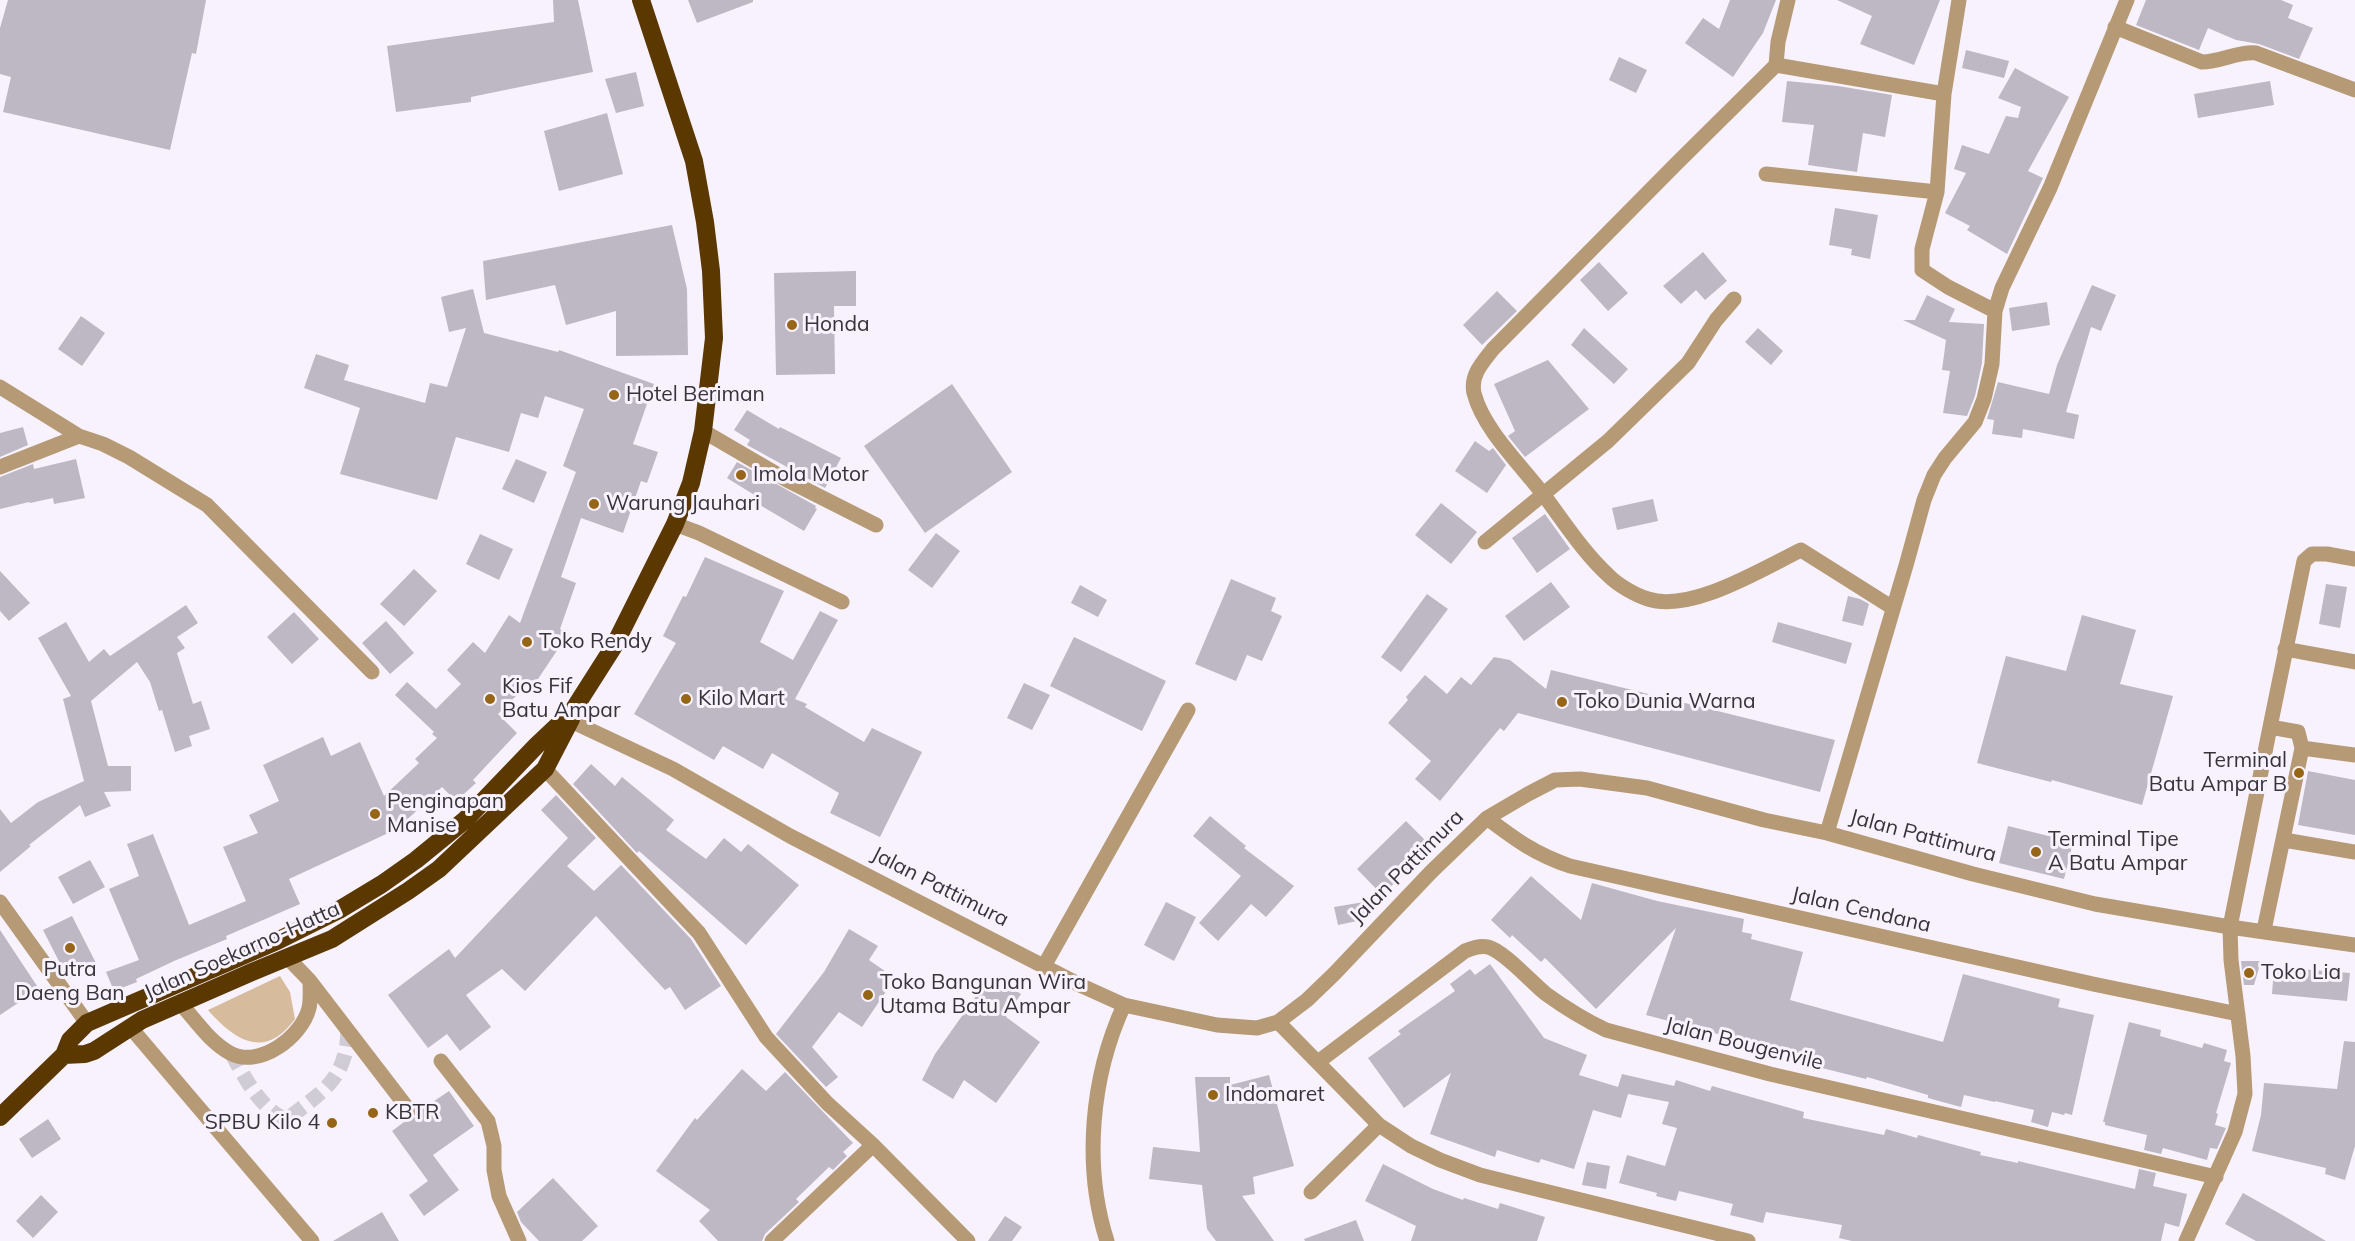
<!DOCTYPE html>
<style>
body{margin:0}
canvas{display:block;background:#f7f2fd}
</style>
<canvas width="2355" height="1241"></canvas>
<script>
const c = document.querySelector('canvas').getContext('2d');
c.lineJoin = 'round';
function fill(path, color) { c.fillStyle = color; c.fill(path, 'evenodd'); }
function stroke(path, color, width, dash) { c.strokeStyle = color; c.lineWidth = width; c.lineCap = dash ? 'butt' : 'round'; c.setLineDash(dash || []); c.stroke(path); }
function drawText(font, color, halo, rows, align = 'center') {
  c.font = font + ' Mulish,sans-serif'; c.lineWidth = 6; c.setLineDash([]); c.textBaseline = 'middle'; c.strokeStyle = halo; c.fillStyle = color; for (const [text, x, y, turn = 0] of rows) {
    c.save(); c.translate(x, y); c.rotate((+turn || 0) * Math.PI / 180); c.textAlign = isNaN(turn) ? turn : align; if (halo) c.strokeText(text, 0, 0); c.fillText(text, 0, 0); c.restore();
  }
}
const green = new Path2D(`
 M280 976 290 992 295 1019C265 1060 235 1041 208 1010Z`);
const building = new Path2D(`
 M8 0H206L196 54 192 53 170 150 3 112 11 77 0 74V28Z
 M553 0H578L593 72 471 97V102L396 112 387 46 554 22Z
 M688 0H753V2L697 23Z
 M1730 0H1776L1763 33 1733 77 1685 43 1703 18 1719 29Z
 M1837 0H1940L1914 65 1860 44 1872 16Z
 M2146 0H2281L2293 5 2288 18 2313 28 2299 59 2259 44 2236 40 2208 28 2199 50 2136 25Z
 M1966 50 2009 61 2004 78 1962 68Z
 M1619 57 1647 70 1636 93 1609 80Z
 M2015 68 2069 97 2028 171 2043 178 2007 254 1967 230 1970 226 1945 213 1966 173 1954 169 1962 145 1989 154 2006 116 2018 118 2021 107 1998 98Z
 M636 72 644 106 616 113 605 79Z
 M1787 81 1838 86 1892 95 1885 137 1863 133 1857 172 1808 165 1814 125 1782 122Z
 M2270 81 2274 105 2198 118 2194 94Z
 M607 113 623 174 559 191 544 131Z
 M1835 208 1878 215 1870 259 1851 255 1852 249 1829 245Z
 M672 225 687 289 688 355 616 356V311L566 325 555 285 486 300 483 261Z
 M1703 252 1727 281 1705 300 1696 290 1681 304 1663 286Z
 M1599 262 1628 293 1608 311 1580 280Z
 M856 271V306H834L835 374 776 375 774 273Z
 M2092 285 2116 295 2101 331 2091 327 2066 412 2079 415 2074 439 2023 429 2022 438 1992 434 1994 420 1987 419 1998 382 2049 394 2057 365Z
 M473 289 484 333 558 352 559 350 654 384 633 444 658 452 647 483 641 481 623 533 581 518 561 577 576 583 560 629 568 634 536 682 532 680 498 714 517 733 473 780 476 783 456 801 442 787 397 829 289 879 300 904 226 936 227 939 174 961 136 979 137 982 114 991 106 972 139 960 109 889 139 876 127 844 153 834 189 925 246 901 223 847 258 833 249 815 279 801 263 765 323 737 331 756 360 742 384 796 419 763 415 759 437 738 432 734 434 732 395 695 407 682 436 709 461 684 447 670 473 642 485 653 509 615 520 623 576 472 563 466 584 409 545 396 538 418 521 413 509 452 456 437 437 500 340 474 360 408 304 388 316 354 349 365 344 380 425 403 430 383 447 387 466 328 449 332 441 297Z
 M1497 291 1517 311 1482 345 1463 325Z
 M1927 295 1955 309 1949 322 1984 324 1982 363 1975 396 1967 416 1943 413 1950 371 1942 370 1946 340 1903 320H1915Z
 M2047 302 2050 325 2012 331 2009 308Z
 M81 316 105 333 82 366 58 349Z
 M1584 328 1628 369 1614 384 1571 345Z
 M1758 328 1783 351 1771 365 1745 342Z
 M1548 360 1589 409 1525 457 1508 436 1515 431 1494 384Z
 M952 384 1012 472 925 533 864 446Z
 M747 410 779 429 780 427 841 458 825 488 747 445 750 440 734 430Z
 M23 427 28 445 0 457V433Z
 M1475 441 1489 451 1493 448 1506 465 1487 493 1455 471Z
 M76 459 85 498 54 504 53 498 30 503 29 502 0 509V477L33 464 34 469Z
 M516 459 547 472 534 503 502 489Z
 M737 462 816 506 815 508 817 509 804 531 753 501 756 496 727 478Z
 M1653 499 1658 521 1617 530 1612 508Z
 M1441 503 1477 532 1451 564 1415 535Z
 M1545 514 1570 549 1537 573 1512 538Z
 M936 533 960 551 932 588 908 570Z
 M480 534 513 549 499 580 466 564Z
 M705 557 784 591 760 642 793 660 820 611 838 620 795 699 807 704 805 707 864 742 872 728 922 752 880 837 830 813 839 793 772 753 763 769 723 746 714 760 634 714 676 643 663 636 683 596 686 597Z
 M414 569 437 591 404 626 380 604Z
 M0 571 30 603 9 621 0 611Z
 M1231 579 1276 598 1271 611 1282 616 1262 661 1247 655 1236 681 1195 664Z
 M1551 582 1570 607 1524 641 1505 616Z
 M2326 584 2347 587 2340 628 2319 624Z
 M1080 585 1107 600 1098 617 1071 603Z
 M1427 594 1448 609 1401 672 1381 657Z
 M1848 596 1860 599 1869 604 1863 626 1842 621Z
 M186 605 198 623 177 637 185 648 177 653 193 704 201 701 210 729 189 736 192 746 175 752 162 710 159 711 150 682 137 662 91 701 108 766H131V791L104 792 111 806 85 817 80 805 29 845 31 846 0 872V809L11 823 38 802 84 781 63 699 71 696 38 638 66 622 89 662 104 649 110 656Z
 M294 612 319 639 292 664 267 637Z
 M2082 615 2136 630 2120 684 2173 696 2142 805 2052 780 2051 782 1977 763 2006 656 2066 671Z
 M386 621 414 653 390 674 362 643Z
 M1778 622 1852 643 1846 664 1772 642Z
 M1074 637 1166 681 1142 731 1050 686Z
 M1494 657 1510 660 1546 689 1551 670 1835 740 1820 792 1518 713 1504 731 1500 728 1440 801 1415 779 1431 761 1388 723 1408 700 1406 697 1425 675 1447 694 1461 677 1471 685Z
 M1024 683 1050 695 1032 730 1007 718Z
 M591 764 615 786 622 777 674 820 666 830 706 859 724 838 741 852 748 844 799 885 746 945 639 851 637 853 573 784Z
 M2308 771 2355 780V835L2298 825Z
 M556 795 596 838 567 866 594 891 621 865 691 939 721 986 685 1010 670 987 665 990 596 916 525 991 502 969 466 995 491 1027 460 1051 447 1034 428 1048 388 995 449 949 455 958 568 838 541 810Z
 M1210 816 1246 846 1244 848 1294 886 1266 917 1251 904 1218 941 1199 923 1241 876 1193 836Z
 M1406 821 1432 847 1382 895 1357 869Z
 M2008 826 2073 842 2064 879 1999 863Z
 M90 860 105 887 73 904 58 877Z
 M1531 876 1581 920 1592 883 1657 901 1744 919 1742 932 1752 934 1751 939 1803 952 1790 1000 1943 1042 1963 974 2060 999 2058 1007 2094 1015 2072 1115 2065 1113 2064 1115 2052 1112 2048 1127 2031 1122 2034 1110 1995 1101V1102L1964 1095 1961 1107 1928 1098V1095L1867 1077 1866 1079 1818 1067 1820 1058 1752 1043 1646 1015 1676 928 1596 1009 1545 958 1541 962 1512 935 1510 938 1491 920Z
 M1166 902 1196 917 1174 961 1144 945Z
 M1364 902 1367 919 1338 925 1334 907Z
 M72 916 97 965 68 979 43 930Z
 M849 929 878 946 869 960 895 978 862 1027 839 1012 812 1047 838 1077 826 1087 776 1034 824 972Z
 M0 930 39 989 0 1015Z
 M2241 961H2261L2254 985H2244Z
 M1490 964 1544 1038 1587 1055 1579 1075 1618 1087 1622 1074 1674 1086 1676 1080 1710 1091 1712 1086 1804 1112 1803 1118 1884 1135 1886 1129 1917 1138 1918 1135 1981 1152 1980 1155 2018 1163V1161L2135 1189 2139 1169 2156 1173 2153 1186 2187 1194 2179 1227 2165 1223 2161 1241H1852L1839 1238 1842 1225 1766 1212 1763 1223 1730 1215 1733 1204 1679 1191 1676 1201 1656 1196 1657 1193 1619 1183 1627 1155 1665 1166 1677 1128 1662 1124 1669 1102 1628 1094 1621 1118 1593 1110 1574 1169 1541 1159 1539 1163 1497 1150 1495 1157 1430 1134 1451 1073 1404 1108 1368 1058 1401 1034 1398 1031 1455 991 1450 984 1470 969 1475 975Z
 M2274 967 2350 973 2347 1001 2272 994Z
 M991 975 1021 994 1006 1017 1040 1042 996 1103 964 1080 953 1099 922 1080 935 1054Z
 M2129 1022 2161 1030 2160 1036 2202 1048 2204 1043 2227 1050 2224 1061 2231 1063 2216 1113 2218 1114 2215 1125 2226 1128 2217 1149 2210 1148 2207 1160 2163 1148 2161 1154 2144 1150 2147 1135 2105 1125V1122H2103Z
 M2344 1041 2355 1042V1146L2345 1180 2325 1174 2326 1168 2252 1151 2261 1115 2264 1083 2337 1089Z
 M742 1069 766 1091 785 1072 853 1143 843 1152 847 1156 833 1170 829 1167 796 1199 799 1202 765 1234 762 1241H718L699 1221 710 1210 656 1171 695 1118 697 1120Z
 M1269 1075 1294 1166 1253 1177 1255 1194 1242 1196 1274 1241H1216L1207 1229 1202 1185 1149 1179 1153 1147 1200 1152 1195 1077H1230V1085Z
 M449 1091 474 1126 433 1155 459 1190 424 1216 409 1195 428 1181 392 1131 408 1119 414 1118 418 1112Z
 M48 1119 61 1139 32 1158 19 1139Z
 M1587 1162 1610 1166 1606 1189 1582 1185Z
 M1383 1164 1433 1189 1463 1200 1464 1198 1498 1209 1500 1203 1545 1217 1537 1241H1411L1416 1226 1365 1201Z
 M553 1178 598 1226 582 1241H539L521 1222 517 1212Z
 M2243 1193 2284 1216 2326 1241H2256L2225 1224Z
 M41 1195 58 1212 33 1238 16 1221Z
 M382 1212 399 1241H333Z
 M1005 1216 1022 1227 1012 1241H988Z
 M1356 1220 1364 1241H1305L1304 1239Z`);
const minorTunnel = new Path2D(`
 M232 1054C244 1077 259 1105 282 1118H289C324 1090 346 1079 348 1031`);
const minor = new Path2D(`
 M1788 0 1778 42 1776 65 1944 94
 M1959 0 1944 94 1937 192 1922 249V270L1948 287 1995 311
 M2115 27 2202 62C2221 62 2238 51 2256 53L2355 90
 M1776 65 1677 163 1493 349C1483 362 1470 375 1474 393 1483 429 1521 465 1543 494 1564 522 1583 552 1609 576 1618 585 1635 595 1648 599 1691 613 1762 569 1801 550L1893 608
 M1766 174 1937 192
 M0 387 79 436 103 444 129 457 207 505 372 672
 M703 431 787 480 876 525
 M0 467 79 436
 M675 524 699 533 842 602
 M1485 542 1608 441 1688 363 1716 320 1734 299
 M2285 649 2355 662
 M571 721 673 769 790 836 1082 986 1124 1005 1217 1025 1257 1028 1278 1022 1307 1000 1334 974 1431 872 1487 818 1528 794 1555 780 1580 779 1647 788 1764 820 1827 833 1973 874 2095 904 2230 927 2355 945
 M2270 727 2304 561 2312 554H2327L2355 559
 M2302 748 2355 755
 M545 769 699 933 766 1037 827 1103 873 1145 968 1241
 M1487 818C1516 840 1535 854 1570 866L2093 984 2238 1014
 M1827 833 1907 562 1924 500 1934 475 1945 458 1975 422 1984 399 1992 364 1995 311 2002 288 2050 188 2127 0
 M2284 840 2355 852
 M0 902 87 1023
 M1044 966 1188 710
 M310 981 409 1110
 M181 1004C196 1021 210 1042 230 1053 259 1069 302 1037 309 1008 311 1000 310 990 310 981L288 958
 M1278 1022 1379 1125 1411 1146 1440 1160 1480 1175 1532 1188 1748 1241
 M131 1028 312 1241
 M441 1061 488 1121 494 1146V1170L499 1196 519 1241
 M1318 1062 1465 951C1472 948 1480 945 1488 947 1504 951 1531 982 1546 994 1564 1007 1585 1020 1606 1030L1770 1074 2216 1177
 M1311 1192 1379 1125
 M772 1241 873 1145
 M1107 1241C1083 1166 1091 1077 1124 1005
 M2186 1241 2235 1132 2245 1094 2243 1056 2231 960 2230 927 2270 727 2298 732 2302 748 2264 930`);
const highway = new Path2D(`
 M64 1055 85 1054 94 1051 142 1020 252 972 332 939 408 891 439 869 545 769 571 719
 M0 1117 64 1055 70 1040 87 1023 277 941 339 910 382 884 416 860 465 820 537 745 572 712 614 646 675 524 691 483 703 431 714 338 711 271 705 222 694 161 641 0`);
const markers = [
 [792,325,6,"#966517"],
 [614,395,6,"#966517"],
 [741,475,6,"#966517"],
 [594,504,6,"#966517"],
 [527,642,6,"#966517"],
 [490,699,6,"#966517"],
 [686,699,6,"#966517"],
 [1562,702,6,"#966517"],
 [2299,773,6,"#966517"],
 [375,814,6,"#966517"],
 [2036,852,6,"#966517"],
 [70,948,6,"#966517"],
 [2249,973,6,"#966517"],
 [868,995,6,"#966517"],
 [1213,1095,6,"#966517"],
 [373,1113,6,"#966517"],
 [332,1123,6,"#966517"]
];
const poiNames = [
 ["Honda",804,325],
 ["Hotel Beriman",626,395],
 ["Imola Motor",753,475],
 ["Warung Jauhari",606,504],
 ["Toko Rendy",539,642],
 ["Kios Fif",502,687],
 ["Batu Ampar",502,711],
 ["Kilo Mart",698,699],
 ["Toko Dunia Warna",1574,702],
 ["Terminal",2287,761,"right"],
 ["Batu Ampar B",2287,785,"right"],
 ["Penginapan",387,802],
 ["Manise",387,826],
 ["Terminal Tipe",2048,840],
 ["A Batu Ampar",2048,864],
 ["Putra",70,970,"center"],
 ["Daeng Ban",70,994,"center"],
 ["Toko Lia",2261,973],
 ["Toko Bangunan Wira",880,983],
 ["Utama Batu Ampar",880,1007],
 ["Indomaret",1225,1095],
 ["KBTR",385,1113],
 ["SPBU Kilo 4",320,1123,"right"]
];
const streetNames = [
 ["Jalan Pattimura",1923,836,15],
 ["Jalan Pattimura",1407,867,-45],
 ["Jalan Pattimura",940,887,27],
 ["Jalan Cendana",1861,910,13],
 ["Jalan Soekarno-Hatta",242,951,-24],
 ["Jalan Bougenvile",1744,1044,14]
];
fill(green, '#d6bc9c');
fill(building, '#bdb8c3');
stroke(minorTunnel, '#d0ccd6', 15, [15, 8]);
stroke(minor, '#b69975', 15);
stroke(highway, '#5a3800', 18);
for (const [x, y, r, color] of markers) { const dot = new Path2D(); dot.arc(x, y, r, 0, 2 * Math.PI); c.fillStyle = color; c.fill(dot); stroke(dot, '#f7f2fd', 2); }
drawText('21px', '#363438', '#f7f2fd', poiNames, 'left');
drawText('21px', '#363438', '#f7f2fd', streetNames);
</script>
